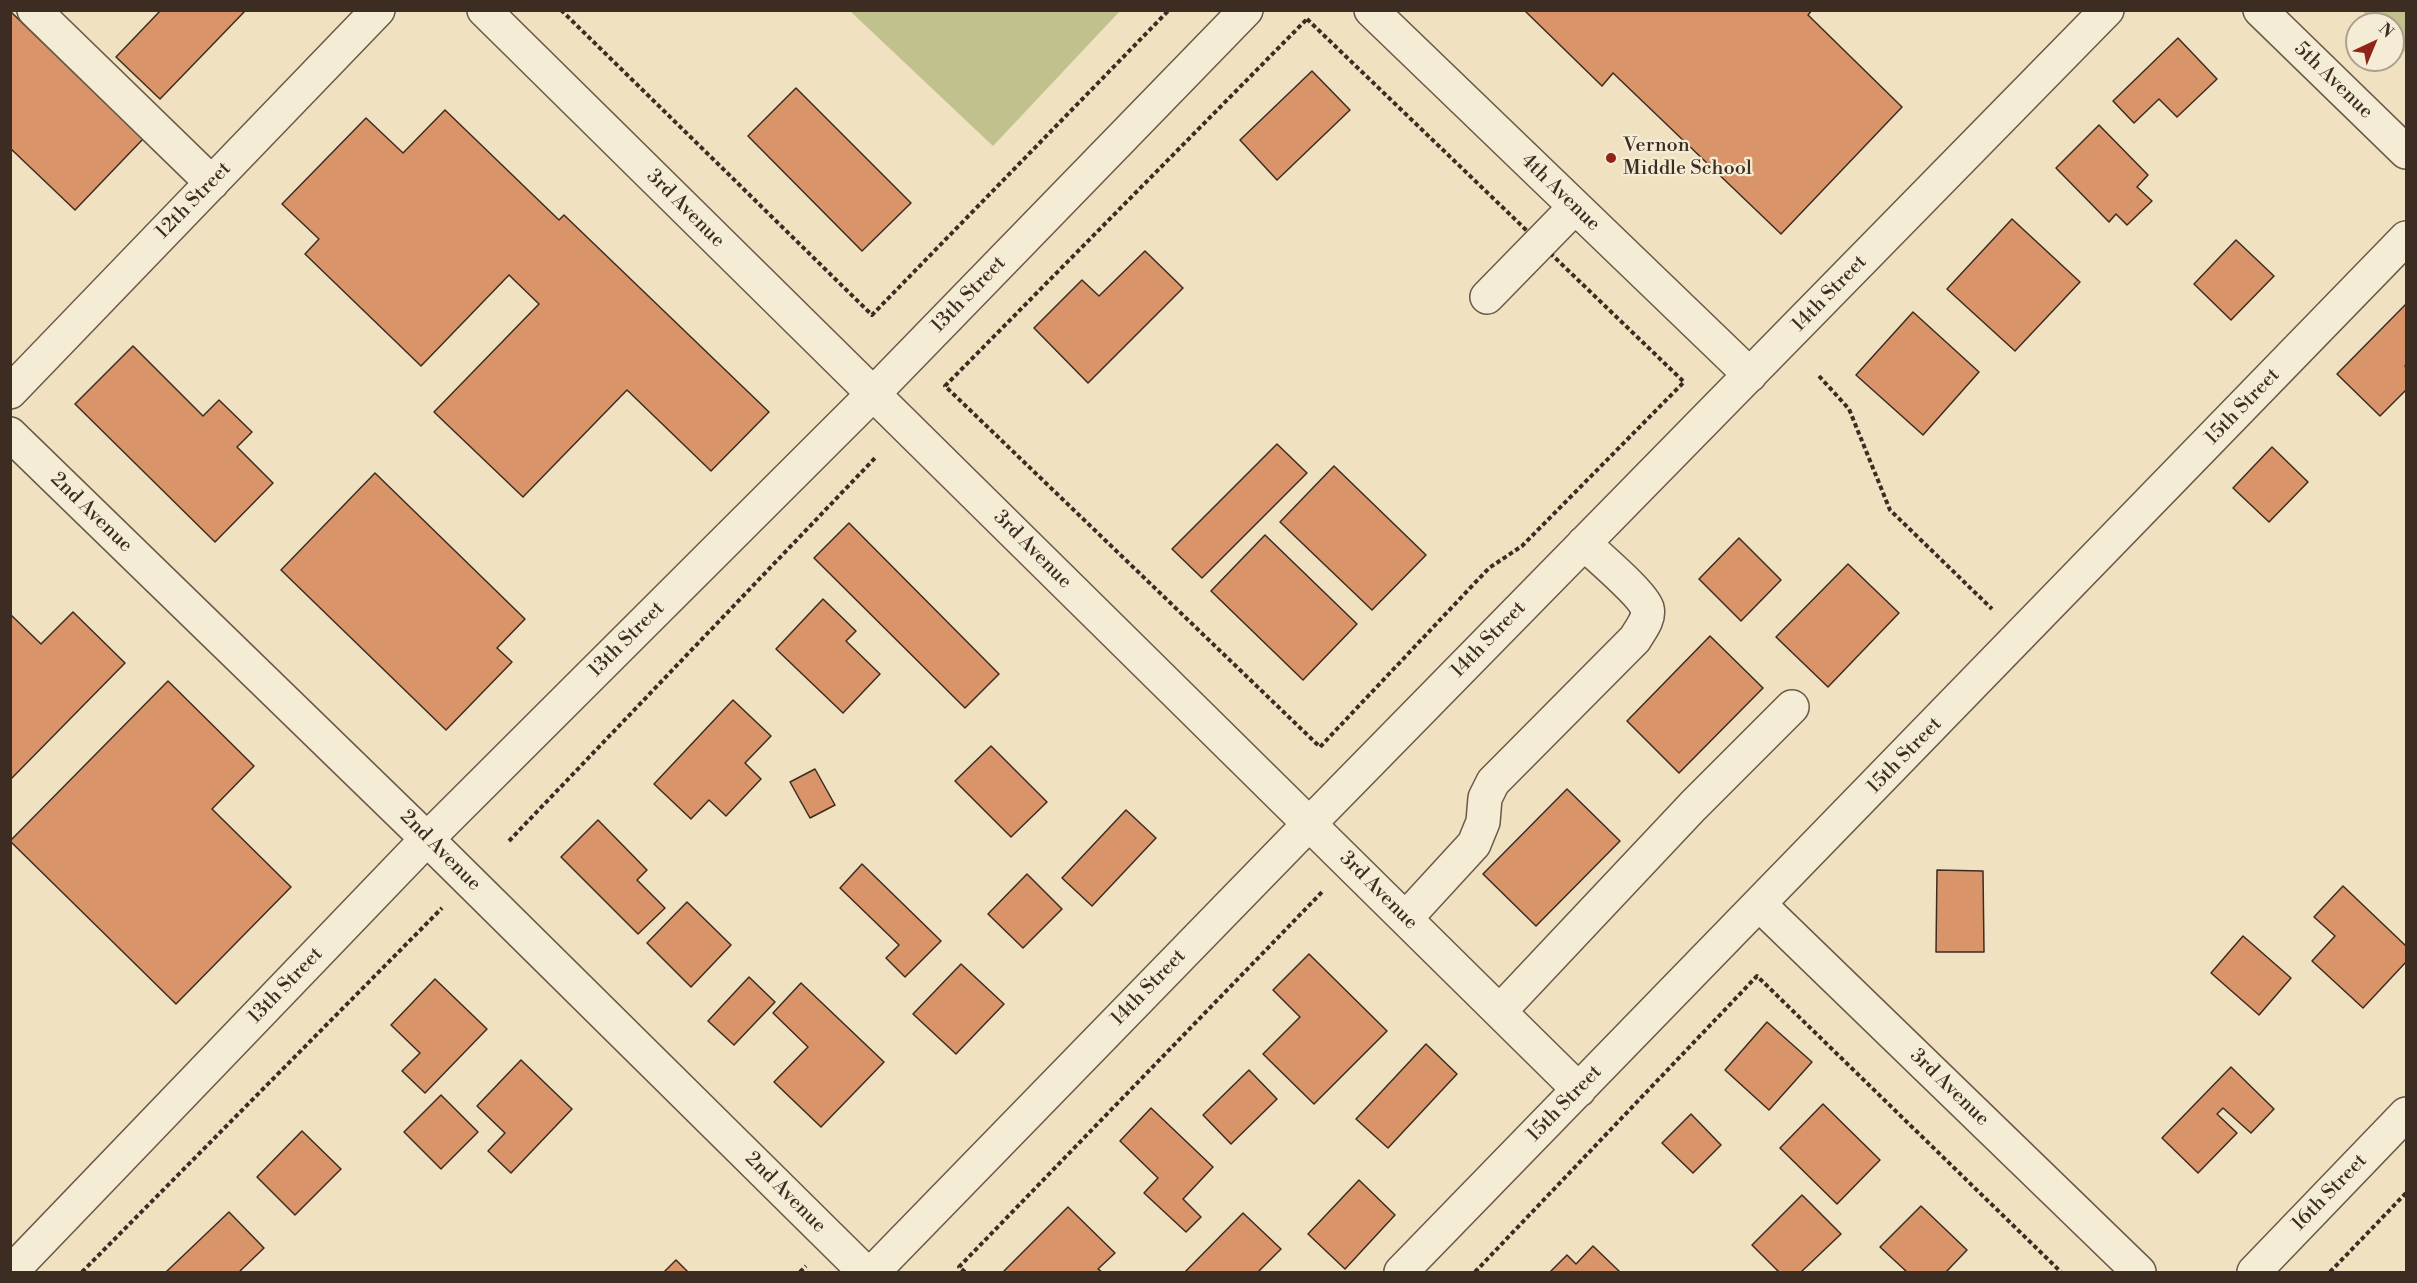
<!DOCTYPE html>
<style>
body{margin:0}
#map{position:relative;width:2417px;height:1283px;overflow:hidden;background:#f0e1c0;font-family:"Libre Bodoni",serif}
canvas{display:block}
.frame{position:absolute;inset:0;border:12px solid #3d2c21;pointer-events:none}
.north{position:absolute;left:2345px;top:12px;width:60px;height:60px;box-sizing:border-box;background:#f5ecd6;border:2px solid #ab9f8e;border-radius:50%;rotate:44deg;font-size:16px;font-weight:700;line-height:24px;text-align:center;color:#3d2c21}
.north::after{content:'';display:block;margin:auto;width:21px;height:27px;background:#8f2418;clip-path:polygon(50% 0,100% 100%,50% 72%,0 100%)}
</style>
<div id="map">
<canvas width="2417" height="1283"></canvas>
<div class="frame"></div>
<div class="north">N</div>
</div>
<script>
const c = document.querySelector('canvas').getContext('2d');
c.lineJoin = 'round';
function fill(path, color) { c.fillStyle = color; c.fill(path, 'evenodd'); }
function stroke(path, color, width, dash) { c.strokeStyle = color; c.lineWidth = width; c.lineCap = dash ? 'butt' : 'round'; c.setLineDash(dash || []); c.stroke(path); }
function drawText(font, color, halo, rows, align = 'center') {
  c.font = font + ' "Libre Bodoni",serif'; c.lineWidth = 4.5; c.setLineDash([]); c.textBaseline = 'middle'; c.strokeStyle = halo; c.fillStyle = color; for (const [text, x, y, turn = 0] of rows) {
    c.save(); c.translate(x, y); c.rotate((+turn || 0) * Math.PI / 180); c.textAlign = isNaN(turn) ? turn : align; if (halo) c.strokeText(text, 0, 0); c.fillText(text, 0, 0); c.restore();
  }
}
const green = new Path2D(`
 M850 11H1120L993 146Z
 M2362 11H2406V53L2393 40V24H2376Z`);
const building = new Path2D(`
 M161 10H246L160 99 116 57Z
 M1524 10H1812L1808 15 1902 107 1781 234 1613 73 1602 86Z
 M10 11 143 139 75 210 10 148Z
 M2178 38 2217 79 2177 117 2159 99 2134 123 2113 101Z
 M1312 71 1350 110 1277 180 1240 140Z
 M796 88 911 203 862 251 748 136Z
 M445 110 559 220 564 215 769 412 711 471 627 390 523 497 434 412 539 304 509 275 421 366 305 254 319 239 282 204 366 118 403 153Z
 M2099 125 2148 175 2137 187 2152 201 2127 225 2116 214 2109 222 2056 168Z
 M2012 219 2080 282 2015 351 1947 289Z
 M2236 240 2274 276 2231 320 2194 284Z
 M1145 251 1183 288 1088 383 1034 328 1082 280 1099 296Z
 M2406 304V364L2405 366 2406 368V390L2380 416 2337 374Z
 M1913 312 1979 372 1923 435 1856 375Z
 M133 346 203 416 219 400 252 432 237 447 273 483 215 542 75 404Z
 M1277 444 1307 473 1202 578 1172 549Z
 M2272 447 2308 482 2269 522 2233 488Z
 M1334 466 1426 555 1372 610 1280 522Z
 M375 473 525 619 497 648 512 662 446 730 281 570Z
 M849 523 999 674 965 708 814 558Z
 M1265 535 1357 624 1303 680 1211 591Z
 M1739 538 1781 580 1741 621 1699 579Z
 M1848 564 1899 613 1828 687 1776 637Z
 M823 599 856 631 846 641 880 674 843 713 776 649Z
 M73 612 125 663 10 780V614L41 644Z
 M1710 636 1763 688 1679 773 1627 721Z
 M168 681 254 766 212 809 291 887 176 1004 10 841Z
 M733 700 771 736 745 763 761 779 726 816 709 800 691 819 654 784Z
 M991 746 1047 802 1011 837 955 781Z
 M815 769 835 805 810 818 790 782Z
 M1567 789 1620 841 1536 926 1483 874Z
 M1126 810 1156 838 1092 906 1062 878Z
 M598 820 647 870 637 880 665 908 638 934 561 857Z
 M862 864 941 941 905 977 886 958 899 945 840 888Z
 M1937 870 1983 871 1984 952H1936Z
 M1027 874 1062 909 1023 948 988 914Z
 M2343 886 2406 946V962L2363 1008 2312 961 2335 936 2314 917Z
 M687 902 731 945 691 987 647 943Z
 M2243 936 2291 978 2259 1015 2211 973Z
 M1309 954 1387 1031 1314 1104 1263 1054 1300 1017 1273 990Z
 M961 964 1004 1004 956 1054 913 1014Z
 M749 977 775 1002 734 1045 708 1021Z
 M435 979 487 1029 425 1093 402 1071 420 1053 391 1025Z
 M801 983 884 1062 821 1127 774 1082 808 1047 773 1013Z
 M1767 1022 1812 1062 1769 1110 1725 1070Z
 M1426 1044 1457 1074 1388 1148 1356 1119Z
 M521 1060 572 1109 511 1173 488 1151 505 1133 477 1106Z
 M2231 1067 2274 1109 2251 1133 2223 1108 2217 1114 2237 1133 2198 1173 2162 1138Z
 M1249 1070 1277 1099 1231 1144 1203 1115Z
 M441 1095 478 1132 441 1169 404 1132Z
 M1823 1104 1880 1160 1837 1204 1780 1148Z
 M1151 1108 1213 1167 1183 1199 1201 1217 1186 1232 1144 1193 1158 1178 1120 1141Z
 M1691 1114 1721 1145 1693 1173 1662 1143Z
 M302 1131 341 1169 295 1215 257 1177Z
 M1359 1180 1395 1215 1345 1269 1308 1234Z
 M1802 1195 1841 1234 1801 1272H1779L1752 1245Z
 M1921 1206 1967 1250 1946 1272H1907L1880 1247Z
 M1068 1207 1115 1253 1098 1269 1102 1272H1003Z
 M229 1212 264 1248 239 1272H166Z
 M1243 1213 1281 1249 1258 1272H1185Z
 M1593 1246 1620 1272H1550L1567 1255 1576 1264Z
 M676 1260 688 1272H664Z`);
const path = new Path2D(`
 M561 10 872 315 1169 10
 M1307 19 1684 382 1522 546 1489 568 1320 747 945 386Z
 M1819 376 1849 409 1890 510 1992 609
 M509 841 875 458
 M82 1272 442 908
 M800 1272 806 1266
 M965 1272 959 1267 1322 892
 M1475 1272 1757 976 2061 1272
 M2330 1272 2406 1193`);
const minor = new Path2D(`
 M34 10 212 183
 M484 10 1579 1090
 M1371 10 1750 375
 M2260 10 2406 152
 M1487 297 1574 208
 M10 392 378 10
 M10 434 427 839 865 1272
 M1760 905 2139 1272
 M1406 918 1474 844 1483 822 1485 798 1493 782 1635 639C1640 630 1650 619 1647 608 1642 593 1597 556 1584 543
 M1500 1011 1693 806 1792 707
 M11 1272 427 839 873 394 1246 10
 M873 1272 1310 823 2107 10
 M1401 1272 2406 238
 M2254 1272 2406 1114`);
const markers = [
 [1611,158,6,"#8f2418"]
];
const streetNames = [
 ["5th Avenue",2333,81,44],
 ["4th Avenue",1560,193,44],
 ["12th Street",194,201,-46],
 ["3rd Avenue",685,209,45],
 ["14th Street",1830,294,-46],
 ["13th Street",969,295,-46],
 ["15th Street",2243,407,-46],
 ["2nd Avenue",91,513,44],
 ["3rd Avenue",1032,550,45],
 ["13th Street",627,640,-45],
 ["14th Street",1489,640,-46],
 ["15th Street",1905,756,-46],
 ["2nd Avenue",440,851,45],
 ["3rd Avenue",1378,891,45],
 ["13th Street",286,986,-46],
 ["14th Street",1149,988,-46],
 ["3rd Avenue",1949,1088,44],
 ["15th Street",1565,1104,-46],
 ["2nd Avenue",785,1193,45],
 ["16th Street",2330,1193,-46]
];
const poiNames = [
 ["Vernon",1623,146],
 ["Middle School",1623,169]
];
fill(green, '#c1c18d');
fill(building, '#d99569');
stroke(building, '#3d2c21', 1.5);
stroke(minor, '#6a5949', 36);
stroke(path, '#3d2c21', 4, [4.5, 3]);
stroke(minor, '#f5ecd6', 33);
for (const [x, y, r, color] of markers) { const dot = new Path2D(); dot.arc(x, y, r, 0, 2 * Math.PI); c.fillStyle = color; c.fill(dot); stroke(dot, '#f5ecd6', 2); }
drawText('20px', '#3d2c21', '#f5ecd6', streetNames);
drawText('20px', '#3d2c21', '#f5ecd6', poiNames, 'left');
</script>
